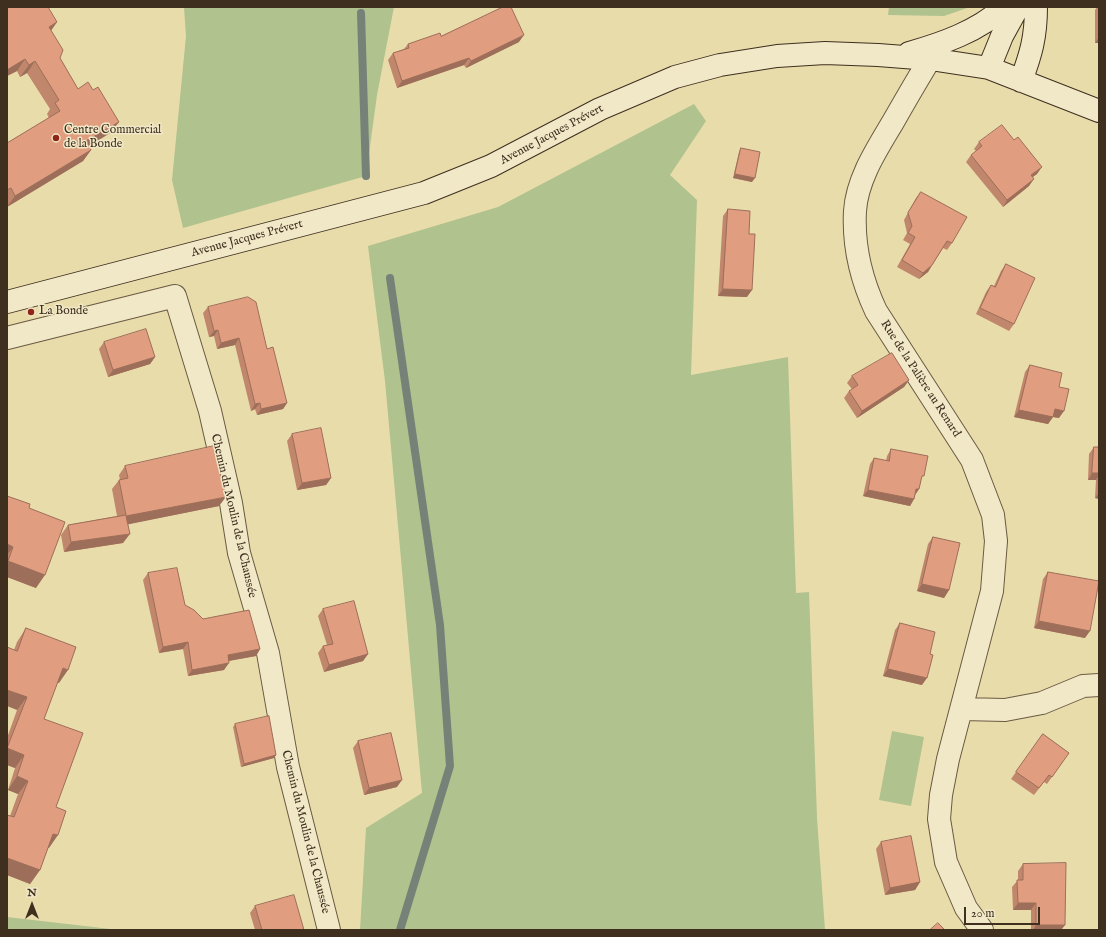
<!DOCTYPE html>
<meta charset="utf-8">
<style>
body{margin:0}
#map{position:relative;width:1106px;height:937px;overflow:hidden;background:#e9dcab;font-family:"IM FELL English",serif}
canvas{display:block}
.frame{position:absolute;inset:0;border:8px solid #3e2f1f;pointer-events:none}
.north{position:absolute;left:12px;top:885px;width:40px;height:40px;-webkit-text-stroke:3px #f1e8c8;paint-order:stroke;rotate:0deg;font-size:11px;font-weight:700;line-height:16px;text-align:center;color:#3e2f1f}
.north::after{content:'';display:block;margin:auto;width:14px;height:18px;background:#3e2f1f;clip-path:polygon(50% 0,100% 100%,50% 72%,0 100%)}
.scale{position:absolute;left:964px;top:907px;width:76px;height:18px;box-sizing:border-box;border:2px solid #3e2f1f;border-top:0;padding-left:5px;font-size:12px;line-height:14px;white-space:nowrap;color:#3e2f1f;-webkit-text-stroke:3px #f1e8c8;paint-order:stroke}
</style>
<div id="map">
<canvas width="1106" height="937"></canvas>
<div class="frame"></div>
<div class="north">N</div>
<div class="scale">20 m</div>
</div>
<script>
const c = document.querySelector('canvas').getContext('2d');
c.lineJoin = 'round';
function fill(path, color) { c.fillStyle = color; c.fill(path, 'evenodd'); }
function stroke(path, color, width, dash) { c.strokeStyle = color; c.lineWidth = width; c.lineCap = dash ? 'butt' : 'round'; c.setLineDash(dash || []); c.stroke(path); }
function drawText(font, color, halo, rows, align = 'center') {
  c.font = font + ' "IM FELL English",serif'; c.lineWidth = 3; c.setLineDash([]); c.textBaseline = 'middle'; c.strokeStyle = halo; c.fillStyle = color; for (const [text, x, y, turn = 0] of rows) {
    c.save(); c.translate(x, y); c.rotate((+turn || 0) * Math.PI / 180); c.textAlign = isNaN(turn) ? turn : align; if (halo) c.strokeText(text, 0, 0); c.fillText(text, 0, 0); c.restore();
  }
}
const green = new Path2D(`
 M184 7H394L377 95 366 176 183 228 172 180 186 36Z
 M889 7H970L944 16 888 15Z
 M694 104 706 121 670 175 697 200 691 375 788 357 796 593 809 592 817 818 825 930H360L366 828 422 793 385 381 368 246 498 207Z
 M892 731 924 737 911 806 879 800Z
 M7 917 119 930H7Z`);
const stream = new Path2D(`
 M361 13 366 176
 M390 278 440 625 450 766 400 930`);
const street = new Path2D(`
 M930 59C917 80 905 101 893 122 877 149 857 179 855 211 853 247 861 279 876 311L972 460 993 515 996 541 992 591 948 759 941 795 939 819 946 862 966 908 982 930
 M7 338 175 296 210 411 231 503 239 553 268 653 288 767 329 930
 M962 709 1005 710 1042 703 1083 686 1099 685`);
const secondary = new Path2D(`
 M909 53C941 44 979 31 1004 7
 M989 68 1002 36 1018 7
 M1021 81C1031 54 1036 37 1036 7
 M7 302 424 193 491 166 600 109 675 77 720 65 777 56 825 53 878 55 930 59 989 68 1099 111`);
const wall = new Path2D(`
 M7 7 57 22 51 31 60 58 78 89 93 90 119 122 110 133 89 146 91 150 83 161 7 207V143L49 118 47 114 50 109 27 73 20 77 17 71 7 76Z
 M1097 7H1099V43H1095V10Z
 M441 36 519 42 466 68 464 65 397 88 388 60 393 53 404 49 408 44Z
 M979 142 1037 174 1032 177 1029 186 1003 207 966 162 971 155 976 151 974 149Z
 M741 148 752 182 733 178 739 152Z
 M921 192 952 243 947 250 943 248 928 272 919 279 897 267 910 244 903 240 907 233 904 220 916 198Z
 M728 209 747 297 718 296 723 216Z
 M1006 264 1014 324 1009 331 976 314 986 292 991 285 994 286 1001 271Z
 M208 307 267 349 287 403 283 409 257 415 255 409 251 411 235 345 217 349 214 336 209 337 203 313Z
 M104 342 155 357 150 364 108 377 99 349Z
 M1030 365 1059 387V418L1053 417 1048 424 1014 417 1025 372Z
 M852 376 909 380 904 387 857 418 844 398 849 391 852 389 847 383Z
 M292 434 331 478 326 485 297 490 287 441Z
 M1094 447H1099V499L1095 498 1096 480H1088L1089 454Z
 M891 449 921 481 919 489 915 495 914 499 910 506 863 496 870 464 874 458 886 461 887 456Z
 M125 466 219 506 128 524 123 543 64 552 61 535 68 525 117 516 112 489 119 480H120L119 475Z
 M7 496 29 508 36 588 7 577Z
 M933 537 949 590 944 598 917 591 928 544Z
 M1048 572 1085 638 1034 628 1043 579Z
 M148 573 185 605 203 619 260 649 256 656 228 661 224 670 188 676 183 649 159 653 143 580Z
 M323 609 368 654 363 661 324 672 318 653 323 646 327 645 318 616Z
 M900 623 922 685 883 676 895 630Z
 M26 628 59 683H57L44 719 56 807 49 848H48L40 870 30 884 7 875V815L10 816 18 794 8 790 15 768 7 765V738L17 710 14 650 17 642Z
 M235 724 276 755 274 758 241 767 233 727Z
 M1043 734 1069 753 1047 784 1044 782 1034 795 1011 779Z
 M358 741 397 787 364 795 353 748Z
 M881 842 920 882 915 890 885 895 876 849Z
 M1023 864 1065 925 1061 930H1031V910H1013L1012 887 1018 880V871Z
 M255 906 304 930H255L250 913Z`);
const shadedWall = new Path2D(`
 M57 22 49 33V27Z
 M524 35 519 42 466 68 471 61Z
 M1099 37V43H1095Z
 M469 58 464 65 397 88 402 81Z
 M25 59 17 71 7 76V70Z
 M35 61 27 73 20 77 29 65Z
 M119 122 110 133 78 153 86 141Z
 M91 150 83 161 7 207 15 196Z
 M1042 167 1037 174 1026 182 1031 175Z
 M735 174 755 178 752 182 733 178Z
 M1034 179 1029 186 1003 207 1007 200Z
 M932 265 928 272 919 279 923 273Z
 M723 289 752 290 747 297 718 296Z
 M218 330 214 336 209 337 214 331Z
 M239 338 235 345 217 349 221 343Z
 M155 357 150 364 108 377 113 370Z
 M909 380 904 387 857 418 862 411Z
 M260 403 255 409 251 411 255 404Z
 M287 403 283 409 257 415 261 409Z
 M1055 409 1064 411 1059 418 1053 417 1048 424 1014 417 1019 410Z
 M1092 473H1099V475L1096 480H1088Z
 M331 478 326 485 297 490 302 483Z
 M916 489H919L915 495Z
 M868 490 914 499 910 506 863 496Z
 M1099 493V499L1095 498Z
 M226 497 219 506 120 526 126 516Z
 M130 534 123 543 64 552 71 542Z
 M7 544 13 547 7 555Z
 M8 561 45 575 36 588 7 577V562Z
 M922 584 949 590 944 598 917 591Z
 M1039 621 1090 631 1085 638 1034 628Z
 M188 642 183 649 159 653 163 647Z
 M260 649 256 656 223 662 228 655Z
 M368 654 363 661 324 672 329 665Z
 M229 663 224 670 188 676 192 670Z
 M63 668 68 670 59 683 54 681Z
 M888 669 927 678 922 685 883 676Z
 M7 690 27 697 17 710 7 706Z
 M7 748 24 755 15 768 7 765Z
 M276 755 274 758 241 767 244 764Z
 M17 776 28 781 18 794 8 790Z
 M402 780 397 787 364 795 369 788Z
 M53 834 58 835 49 848 44 847Z
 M7 858 40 870 30 884 7 875Z
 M920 882 915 890 885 895 890 888Z
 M1018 903H1036L1031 910H1013Z
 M1036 925H1065L1061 930H1033Z`);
const building = new Path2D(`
 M7 7H48L57 22 49 27 63 50 60 58 78 89 88 82 93 90 98 87 119 122 86 141 91 150 15 196 11 188 7 190V143L60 111 55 103 59 100 35 61 29 65 25 59 7 70Z
 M503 7H511L524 35 471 61 469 58 402 81 393 53 409 48 408 44 440 33 441 36Z
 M1002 125 1014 140 1018 137 1042 167 1031 175 1034 179 1007 200 971 155 982 146 979 142Z
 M741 148 760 152 755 178 735 174Z
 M921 192 967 217 952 243 947 241 932 265 923 273 902 260 915 237 908 233 912 226 908 213Z
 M728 209 750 211 749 234H755L752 290 723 289Z
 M1006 264 1035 278 1014 324 980 308 991 285 995 287Z
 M248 297 256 302 267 349 273 347 287 403 261 409 260 403 255 404 239 338 221 343 218 330 214 331 208 307Z
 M146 329 155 357 113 370 104 342Z
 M892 353 909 380 862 411 849 391 858 385 852 376Z
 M1030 365 1062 373 1059 387 1069 389 1064 411 1055 409 1053 417 1019 410Z
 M321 428 331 478 302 483 292 434Z
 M214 446 226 497 126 516 130 534 71 542 68 525 126 515 119 480 128 478 125 466Z
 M1094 447H1099V473H1092Z
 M891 449 928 456 924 476H922L919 489H916L914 499 868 490 874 458 889 461Z
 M7 496 30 504 29 508 65 522 45 575 8 561 13 547 7 544Z
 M933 537 960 543 949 590 922 584Z
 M177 568 185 605 194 610 203 619 249 610 260 649 228 655 229 663 192 670 188 642 163 647 148 573Z
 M1048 572 1099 581 1090 631 1039 621Z
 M354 601 368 654 329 665 323 646 333 644 323 609Z
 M900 623 935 632 930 654 933 655 927 678 888 669Z
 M26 628 76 647 68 670 63 668 44 719 83 733 56 807 66 811 58 835 53 834 40 870 7 858V815L14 817 28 781 17 776 24 755 7 748 27 697 7 690V647L17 651Z
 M269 716 276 755 244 764 235 724Z
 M391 733 402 780 369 788 358 741Z
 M1043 734 1069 753 1052 777 1049 775 1039 788 1016 772Z
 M911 836 920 882 890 888 881 842Z
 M1066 863 1065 925H1036V903H1018L1017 880H1023V864Z
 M294 895 304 930H262L255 906Z
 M938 923 945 930H930Z`);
const markers = [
 [56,138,4,"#8f2418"],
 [31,312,4,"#8f2418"]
];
const poiNames = [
 ["Centre Commercial",64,131],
 ["de la Bonde",64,145],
 ["La Bonde",39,312]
];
const streetNames = [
 ["Avenue Jacques Prévert",552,135,-28],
 ["Avenue Jacques Prévert",247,239,-15],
 ["Rue de la Palière au Renard",920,379,57],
 ["Chemin du Moulin de la Chaussée",233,516,77],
 ["Chemin du Moulin de la Chaussée",305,832,76]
];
fill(green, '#b0c28e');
stroke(stream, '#768278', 8);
stroke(street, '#695a42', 24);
stroke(secondary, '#3e2f1f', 24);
stroke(street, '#f1e8c8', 22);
stroke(secondary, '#f1e8c8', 22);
fill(wall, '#c1876d');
fill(shadedWall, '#9d6e59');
fill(building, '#e09d7f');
stroke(building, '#9d6e59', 1);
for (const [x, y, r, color] of markers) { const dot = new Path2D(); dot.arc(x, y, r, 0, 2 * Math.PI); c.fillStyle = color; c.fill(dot); stroke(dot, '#f1e8c8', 1.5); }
drawText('12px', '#3e2f1f', '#f1e8c8', poiNames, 'left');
drawText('12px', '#3e2f1f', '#f1e8c8', streetNames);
</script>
